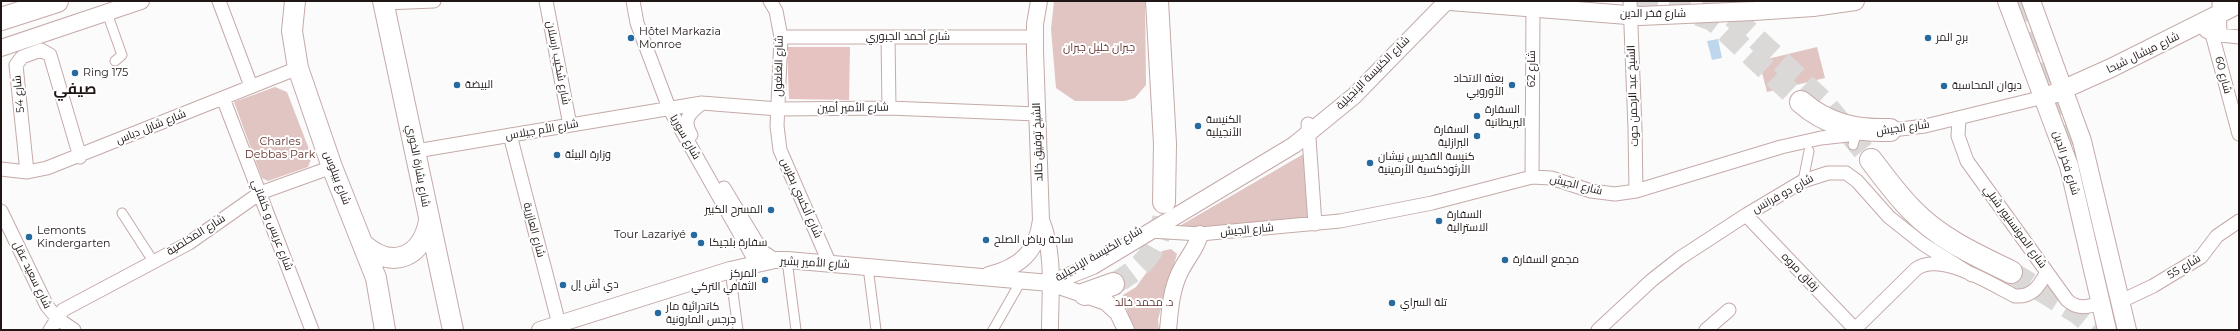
<!DOCTYPE html>
<meta charset="utf-8">
<style>
body{margin:0}
#map{position:relative;width:2240px;height:331px;overflow:hidden;background:#fbfbfb;font-family:Montserrat,sans-serif}
canvas{display:block}
.frame{position:absolute;inset:0;border:2px solid #1f1615;pointer-events:none}
</style>
<div id="map">
<canvas width="2240" height="331"></canvas>
<div class="frame"></div>
</div>
<script>
const c = document.querySelector('canvas').getContext('2d');
c.lineJoin = 'round';
function fill(path, color) { c.fillStyle = color; c.fill(path, 'evenodd'); }
function stroke(path, color, width, dash) { c.strokeStyle = color; c.lineWidth = width; c.lineCap = dash ? 'butt' : 'round'; c.setLineDash(dash || []); c.stroke(path); }
function drawText(font, color, halo, rows, align = 'center') {
  c.font = font + ' Montserrat,Cairo,sans-serif'; c.lineWidth = 4; c.setLineDash([]); c.textBaseline = 'middle'; c.strokeStyle = halo; c.fillStyle = color; for (const [text, x, y, turn = 0] of rows) {
    c.save(); c.translate(x, y); c.rotate((+turn || 0) * Math.PI / 180); c.textAlign = isNaN(turn) ? turn : align; if (halo) c.strokeText(text, 0, 0); c.fillText(text, 0, 0); c.restore();
  }
}
const green = new Path2D(`
 M1054 1H1145L1146 85 1135 98 1125 101H1075L1056 88 1051 29Z
 M1817 47 1825 78 1767 92 1759 61Z
 M275 87 287 92 312 157 308 167 268 181 262 178 234 102Z
 M1307 152 1310 221 1169 232Z
 M1171 249 1177 254 1158 319 1159 330H1132L1123 295 1136 287 1162 251Z`);
const forest = new Path2D(`
 M787 47H850L849 100 789 99Z`);
const water = new Path2D(`
 M1718 39 1722 58 1712 60 1707 41Z`);
const motorwayTunnel = new Path2D(`
 M1636 1 1712 9 1720 10 1733 17 1824 102 1871 160
 M2016 2 2072 143 2117 319
 M1698 15 1712 20 1721 27 1801 102
 M2011 272 2077 313 2098 330
 M1113 284C1146 267 1162 245 1164 208`);
const pedestrian = new Path2D(`
 M107 13 122 55 115 61
 M1853 145 1856 134
 M1803 181 1809 151
 M122 213 153 261
 M787 260 796 330
 M868 267 876 330
 M730 270 738 330
 M993 330 1021 281`);
const minor = new Path2D(`
 M219 1 251 86
 M546 1 570 125
 M633 1 637 23 669 108 757 264
 M770 1 776 11 781 37 777 126 780 150 829 262
 M1630 1 1635 129 1636 191
 M2219 1 2220 34
 M384 3 434 1
 M2206 31 2212 34 2239 37
 M2212 34 2239 134
 M781 37H1035
 M888 37 889 108
 M223 98 312 330
 M1959 118 1958 136 1967 161 2067 300C2078 310 2087 307 2100 303
 M1308 124 1315 224
 M1884 131 1925 126 2044 97
 M510 135 559 324
 M691 135C682 120 689 113 702 103
 M416 151 702 103 778 109 889 108 1037 114
 M1 169 27 172 47 168 298 68
 M27 172 16 65 22 57 41 50 50 55 80 157
 M1532 177 1533 8
 M724 188 762 251 775 260
 M1 211 47 306 58 319 74 330
 M1746 215 1855 329
 M1150 231 1200 234 1340 221 1432 203 1532 177 1551 178 1591 191 1615 194 1636 191 1781 147 1821 138 1857 134
 M2119 302 2153 286 2201 257 2217 236 2239 221
 M50 330 63 310 189 243 260 193 332 167
 M1598 330 1652 280 1680 258 1746 215 1803 181 1828 173H1846L1857 181 1889 217 1923 244 1972 275
 M1706 330 1729 310
 M1854 330 1916 269C1940 251 1991 284 2015 296 2033 297 2039 286 2047 272`);
const tertiary = new Path2D(`
 M1039 1 1035 24V51L1041 220C1055 254 1050 293 1050 330
 M1 48 141 1
 M989 275C1020 267 1037 252 1041 220
 M1050 283 1093 266 1294 145 1354 96 1447 1
 M540 330 730 270 775 260H787L1050 283 1106 302 1118 313 1126 330
 M1168 330C1170 310 1171 290 1180 272 1186 259 1197 248 1200 234`);
const secondary = new Path2D(`
 M1450 1 1640 16 1754 11 1813 7 1855 1
 M2007 1 2069 166 2107 330
 M2031 1 2082 141 2127 330
 M2053 94 2111 68 2239 4`);
const primary = new Path2D(`
 M295 1 292 31 298 68 332 167 376 278 385 330
 M383 1 453 330
 M364 245C393 270 422 257 429 221`);
const motorway = new Path2D(`
 M1157 1 1165 144 1164 202
 M1 19 57 1
 M1801 102C1827 125 1856 131 1890 130
 M1871 160C1884 177 1897 195 1912 210 1940 239 1976 255 2011 272
 M1085 294 1113 284`);
const markers = [
 [631,38,4,"#276a9f"],
 [1928,38,4,"#276a9f"],
 [75,73,4,"#276a9f"],
 [457,85,4,"#276a9f"],
 [1512,85,4,"#276a9f"],
 [1944,86,4,"#276a9f"],
 [1477,116,4,"#276a9f"],
 [1198,126,4,"#276a9f"],
 [1477,136,4,"#276a9f"],
 [557,155,4,"#276a9f"],
 [1370,163,4,"#276a9f"],
 [771,210,4,"#276a9f"],
 [1439,221,4,"#276a9f"],
 [694,235,4,"#276a9f"],
 [29,237,4,"#276a9f"],
 [986,240,4,"#276a9f"],
 [701,243,4,"#276a9f"],
 [1505,260,4,"#276a9f"],
 [765,280,4,"#276a9f"],
 [563,285,4,"#276a9f"],
 [1392,303,4,"#276a9f"],
 [658,313,4,"#276a9f"]
];
const streetNames = [
 ["شارع فخر الدين",1653,14],
 ["شارع أحمد الجبوري",908,37],
 ["شارع ميشال شيحا",2143,53,-26],
 ["شارع شكيب ارسلان",558,63,79],
 ["شارع الغلغول",779,66,-89],
 ["شارع 62",1532,69,-90],
 ["شارع الكنيسة الإنجيلية",1373,73,-45],
 ["شارع 60",2223,75,75],
 ["شارع 54",19,94,-96],
 ["الشيخ عبد الرحمن حوت",1633,96,-92],
 ["شارع الأمير أمين",853,108,-1],
 ["شارع شارل دباس",151,127,-22],
 ["شارع الجيش",1903,128,-8],
 ["شارع الأم جيلاس",542,130,-10],
 ["شارع سوريا",685,137,60],
 ["الشيخ توفيق خالد",1038,142,-92],
 ["شارع فخر الدين",2066,163,73],
 ["شارع بشارة الخوري",418,166,79],
 ["شارع بيبلوس",337,178,69],
 ["شارع الجيش",1576,185,14],
 ["شارع دو فرانس",1783,194,-29],
 ["شارع ألكسي بطرس",801,198,66],
 ["شارع عريس و كنفاني",272,225,69],
 ["شارع المونسنيور شبلي",2015,227,54],
 ["شارع العازرية",534,230,75],
 ["شارع الجيش",1247,230,-5],
 ["شارع المخلصية",196,235,-32],
 ["شارع الكنيسة الإنجيلية",1099,254,-30],
 ["شارع الأمير بشير",815,263,3],
 ["شارع 55",2184,267,-31],
 ["زقاق مروه",1800,272,46],
 ["شارع سعيد عقل",32,275,64]
];
const poiNames = [
 ["Hôtel Markazia",639,32],
 ["Monroe",639,45],
 ["برج المر",1936,38],
 ["Ring 175",83,73],
 ["بعثة الاتحاد",1504,79,"right"],
 ["الأوروبي",1504,92,"right"],
 ["البيضة",465,85],
 ["ديوان المحاسبة",1952,86],
 ["السفارة",1485,110],
 ["البريطانية",1485,123],
 ["الكنيسة",1206,120],
 ["الأنجيلية",1206,133],
 ["السفارة",1469,130,"right"],
 ["البرازلية",1469,143,"right"],
 ["وزارة البيئة",565,155],
 ["كنيسة القديس نيشان",1378,157],
 ["الأرثوذكسية الأرمينية",1378,170],
 ["المسرح الكبير",763,210,"right"],
 ["السفارة",1447,215],
 ["الاسترالية",1447,228],
 ["Lemonts",37,231],
 ["Kindergarten",37,244],
 ["Tour Lazariyé",686,235,"right"],
 ["ساحة رياض الصلح",994,240],
 ["سفارة بلجيكا",709,243],
 ["مجمع السفارة",1513,260],
 ["المركز",757,274,"right"],
 ["الثقافي التركي",757,287,"right"],
 ["دي آش إل",571,285],
 ["تلة السراي",1400,303],
 ["كاتدرائية مار",666,307],
 ["جرجس المارونية",666,320]
];
const parkNames = [
 ["جبران خليل جبران",1099,48],
 ["Charles",280,142],
 ["Debbas Park",280,155],
 ["د. محمد خالد",1144,303]
];
const districtNames = [
 ["صيفي",75,90]
];
fill(green, '#e1c5c2');
fill(forest, '#e6c3c0');
fill(water, '#bfd7ed');
stroke(motorwayTunnel, '#dad9d8', 22, [22, 11]);
stroke(pedestrian, '#c4aaa8', 11);
stroke(minor, '#c4aaa8', 15);
stroke(tertiary, '#c4aaa8', 18);
stroke(secondary, '#c4aaa8', 20);
stroke(primary, '#c4aaa8', 22);
stroke(motorway, '#c4aaa8', 24);
stroke(pedestrian, '#fff', 9);
stroke(minor, '#fff', 13);
stroke(tertiary, '#fff', 16);
stroke(secondary, '#fff', 18);
stroke(primary, '#fff', 20);
stroke(motorway, '#fff', 22);
for (const [x, y, r, color] of markers) { const dot = new Path2D(); dot.arc(x, y, r, 0, 2 * Math.PI); c.fillStyle = color; c.fill(dot); stroke(dot, '#fff', 1.5); }
drawText('11px', '#1f1615', '#fff', streetNames);
drawText('11px', '#1f1615', '#fff', poiNames, 'left');
drawText('11px', '#643431', '#fff', parkNames);
drawText('bold 15px', '#1f1615', '#fff', districtNames);
</script>
